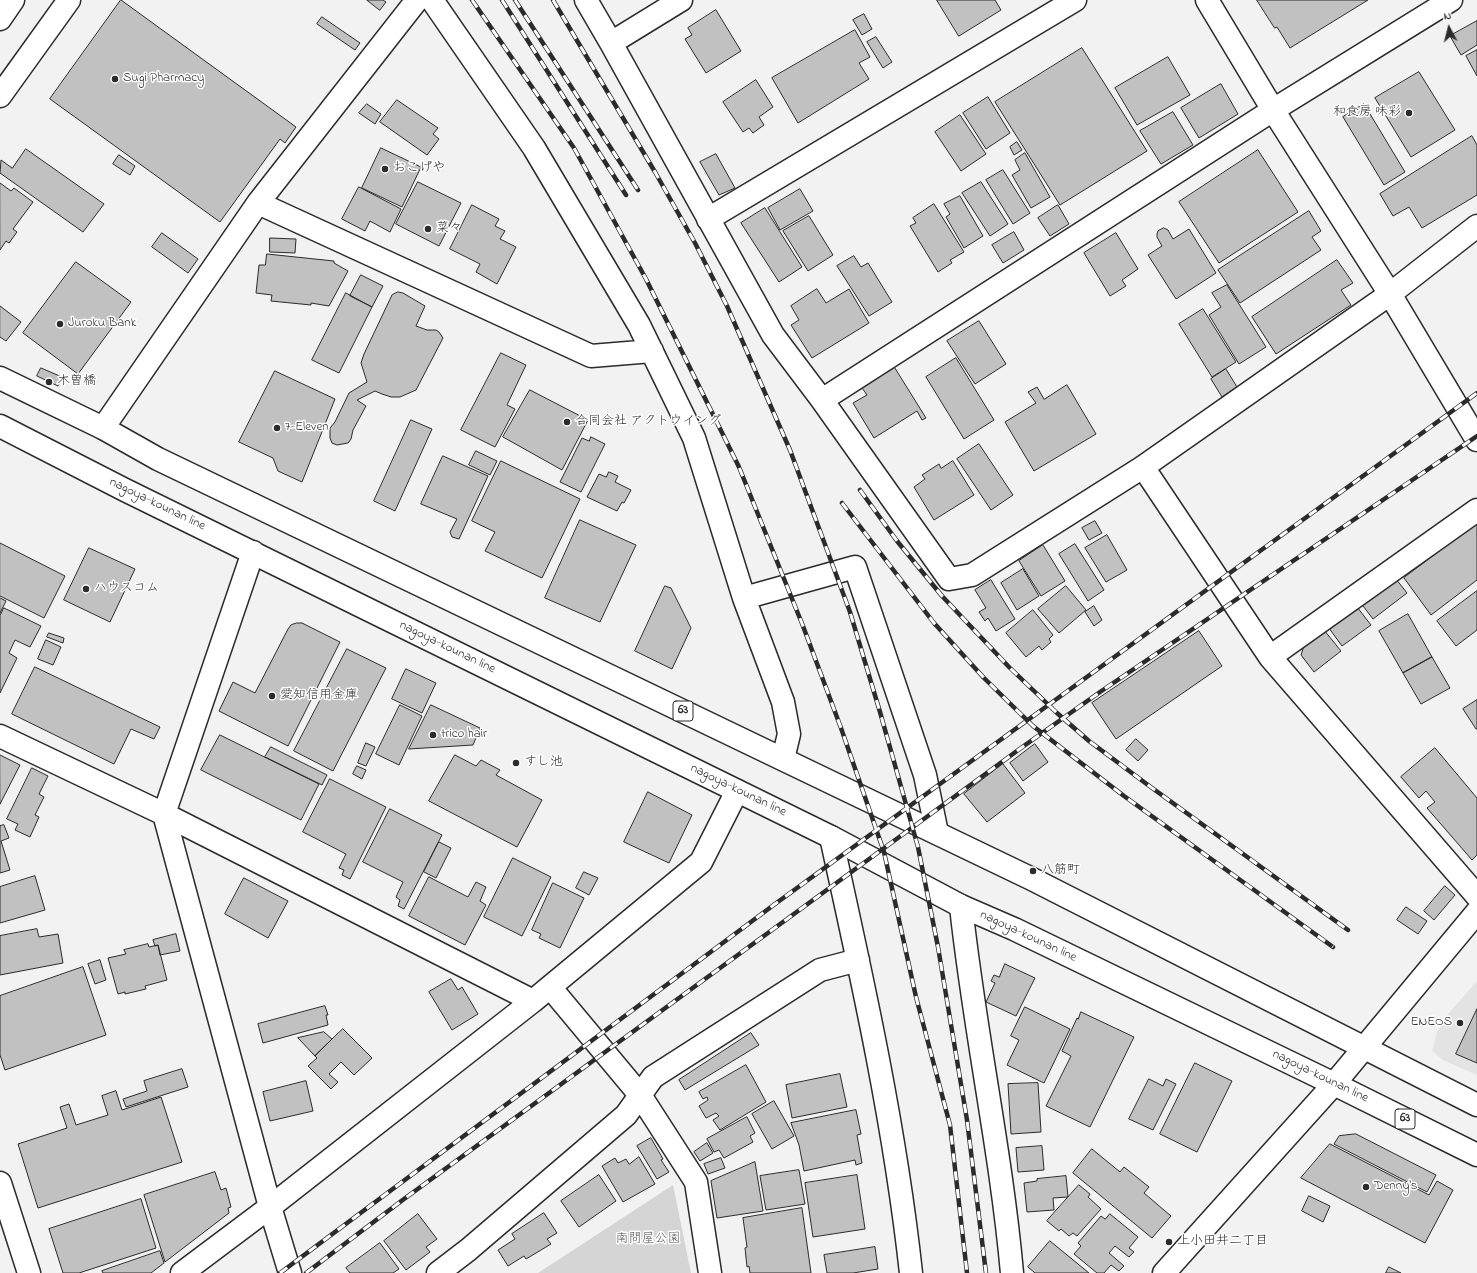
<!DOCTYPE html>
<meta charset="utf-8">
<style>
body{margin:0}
#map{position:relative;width:1477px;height:1273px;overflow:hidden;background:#f2f2f2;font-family:"Indie Flower",sans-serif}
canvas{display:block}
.north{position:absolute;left:1429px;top:8px;width:40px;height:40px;-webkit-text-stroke:3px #fff;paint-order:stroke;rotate:353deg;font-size:11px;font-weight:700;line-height:16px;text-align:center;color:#2b2b2b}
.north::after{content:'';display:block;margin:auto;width:14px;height:18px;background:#2b2b2b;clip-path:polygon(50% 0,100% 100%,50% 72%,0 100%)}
</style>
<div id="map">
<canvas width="1477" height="1273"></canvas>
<div class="north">N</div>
</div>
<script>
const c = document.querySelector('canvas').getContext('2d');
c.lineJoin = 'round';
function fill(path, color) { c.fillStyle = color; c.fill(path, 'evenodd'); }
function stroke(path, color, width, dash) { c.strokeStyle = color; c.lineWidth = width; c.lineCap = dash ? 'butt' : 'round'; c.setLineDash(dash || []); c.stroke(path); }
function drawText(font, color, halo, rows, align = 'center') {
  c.font = font + ' "Indie Flower","Klee One",sans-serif'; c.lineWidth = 3; c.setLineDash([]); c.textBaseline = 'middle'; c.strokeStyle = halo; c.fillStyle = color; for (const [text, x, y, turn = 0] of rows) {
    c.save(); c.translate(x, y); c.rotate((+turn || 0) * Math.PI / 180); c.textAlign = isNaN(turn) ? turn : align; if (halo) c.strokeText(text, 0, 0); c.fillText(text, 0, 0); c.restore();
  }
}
const built = new Path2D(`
 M1477 981V1075L1443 1060 1432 1051 1437 1032 1448 1014Z`);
const green = new Path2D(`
 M673 1185 691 1273H538Z`);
const building = new Path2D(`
 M121 0 296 127 285 143 280 139 220 222 50 99Z
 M367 0H383L386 2 380 10Z
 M937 0H995L1001 10 959 36Z
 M1257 0H1368L1290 48 1277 27 1275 28Z
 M716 10 741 51 706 73 685 39 692 35 688 28Z
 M864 14 872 29 862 35 853 20Z
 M322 17 360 43 355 50 317 24Z
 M1477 21V45L1461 55 1450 36Z
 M855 30 870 57 859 63 869 79 798 123 772 78Z
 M876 37 892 62 883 68 867 42Z
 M1082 48 1147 151 1060 205 995 102Z
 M1477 50V76L1466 56Z
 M1168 57 1190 95 1137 125 1115 88Z
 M1419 72 1455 130 1411 157 1375 98Z
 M756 80 773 107 759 117 764 125 753 133 749 128 743 132 723 102Z
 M1221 84 1238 114 1199 138 1181 108Z
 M988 97 1010 133 986 149 963 113Z
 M397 100 438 128 433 134 439 139 427 155 380 122Z
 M367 104 381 114 375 124 359 113Z
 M1364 104 1405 172 1384 185 1343 117Z
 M1173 112 1193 145 1161 164 1140 131Z
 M960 115 986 154 961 171 935 132Z
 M1472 136 1477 145V195L1422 228 1409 207 1393 216 1380 194Z
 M1017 142 1022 150 1014 155 1010 147Z
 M381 148 421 167 402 207 362 188Z
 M26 149 104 204 83 232 0 173 1 160 12 168Z
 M1258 150 1298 212 1219 263 1179 202Z
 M1025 153 1050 197 1031 208 1012 175 1020 170 1015 160Z
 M716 154 735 188 719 195 700 162Z
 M119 155 135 166 130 175 113 164Z
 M1003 170 1030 213 1013 224 986 180Z
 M418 182 461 203 439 246 396 224Z
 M981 182 1008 224 990 236 962 193Z
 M0 183 11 191 14 188 33 202 13 229 17 232 9 243 6 241 0 250Z
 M359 187 401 209 390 232 370 221 365 231 342 219Z
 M800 189 813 211 780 230 768 208Z
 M960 196 983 236 964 248 946 217 950 214 944 204Z
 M934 204 964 252 950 260 952 263 938 272 910 226 916 223 913 218Z
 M472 205 499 219 495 226 505 231 500 239 516 247 497 284 476 272 480 264 450 249Z
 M1058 205 1069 224 1050 236 1038 218Z
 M765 208 802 267 779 282 741 223Z
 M1309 211 1321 231 1312 237 1321 250 1240 303 1218 270Z
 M809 216 833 255 808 271 783 231Z
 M1164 228 1168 230 1173 239 1189 229 1216 273 1176 299 1148 255 1162 246 1157 237V234L1158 231Z
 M1014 232 1024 250 1003 263 992 245Z
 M162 233 198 259 188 273 152 247Z
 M1116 233 1138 269 1122 280 1126 286 1110 296 1084 253Z
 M270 238 296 239 295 253 270 252Z
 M267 254 334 261V263L348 271 329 306 311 303V305L271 301 272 295 256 293 259 265H265Z
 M854 256 861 267 868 263 892 302 869 316 837 266Z
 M1337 260 1353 283 1341 290 1351 305 1276 354 1252 317Z
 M76 262 131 302 78 374 23 333Z
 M361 275 383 286 372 307 350 296Z
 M1227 285 1266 347 1239 364 1209 315 1221 307 1212 293Z
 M817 289 826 303 849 289 869 323 812 358 791 325 799 320 791 306Z
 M398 292 403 293 425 306 416 326 427 330H436L439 332 443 338 416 390 400 397H391L382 394 375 391 357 400 366 406 353 430 351 439 348 443 337 445 332 443 330 438V428L335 422 349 393 367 382 361 363 364 354 392 295Z
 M346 293 372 307 339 373 312 360Z
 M0 306 21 322 6 341 0 337Z
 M1203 309 1236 362 1212 377 1179 324Z
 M979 321 1006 364 975 384 947 341Z
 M501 353 526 365 507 405 515 409 495 447 461 430Z
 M956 358 994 420 964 439 926 377Z
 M893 365 926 418 922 420 917 411 874 438 853 403 867 395 860 385Z
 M41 368 62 377 58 386 37 376Z
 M1226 369 1237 387 1222 397 1211 379Z
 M275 371 335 399 302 482 278 471 273 458 239 442Z
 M1067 385 1096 434 1034 471 1005 422 1036 403 1028 392 1037 387 1044 399Z
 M530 390 588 420 562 470 503 437Z
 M411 420 432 429 395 511 374 501Z
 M591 437 605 444 581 492 560 482 582 438 589 441Z
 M979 444 1013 495 991 510 957 459Z
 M476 451 497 461 490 475 469 465Z
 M443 456 488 476 459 539 452 537 450 532 457 519 421 504Z
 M501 461 580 499 542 578 485 551 495 532 472 521Z
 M953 461 974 495 934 520 914 487 925 479 922 475 939 464 941 468Z
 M609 472 618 476 615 482 631 490 624 503 622 502 617 511 587 497 599 474 606 477Z
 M580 520 636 545 600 622 545 598Z
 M1095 521 1102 533 1089 540 1082 528Z
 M1477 523V580L1431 615 1404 578Z
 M1107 535 1127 570 1106 582 1085 548Z
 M0 543 65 576 44 618 0 596Z
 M1075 544 1104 590 1088 601 1059 554Z
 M1043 545 1065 581 1041 596 1019 561Z
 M89 548 135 569 110 622 64 600Z
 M1023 569 1039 596 1017 610 1001 583Z
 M1396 579 1407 593 1373 619 1360 602Z
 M991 580 1015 619 996 631 988 618 985 621 979 612 986 608 975 590Z
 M665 586 671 588 691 628 672 669 635 651Z
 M1066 586 1086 610 1059 633 1038 609Z
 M1477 591V630L1456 646 1437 621Z
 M0 598 6 601 0 613Z
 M1094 606 1102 620 1094 626 1085 612Z
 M1357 607 1371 625 1342 646 1326 624Z
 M4 608 41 626 30 647 15 640 9 653 17 658 0 693V616Z
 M1033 610 1053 635 1049 639 1051 642 1042 650 1039 646 1026 657 1006 633Z
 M1408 614 1432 657 1403 673 1379 631Z
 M297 623H302L340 642 288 746 219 711 233 682 255 693 288 629 291 625Z
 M1324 630 1341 651 1314 672 1301 655 1305 643Z
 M1199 631 1222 666 1116 739 1092 703Z
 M49 633 64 638 63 643 47 637Z
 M46 640 61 647 53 665 38 659Z
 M347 649 386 668 333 771 294 751Z
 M1432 657 1450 688 1421 704 1403 673Z
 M35 667 160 727 154 739 131 729 114 764 12 714Z
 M406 669 436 683 422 713 392 699Z
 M1477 700V729H1476L1463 709Z
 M400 705 422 716 399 765 376 754Z
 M431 705 480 728 473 745 409 749Z
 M220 735 319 784 301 820 201 770Z
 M1136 739 1148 750 1138 761 1126 750Z
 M366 743 375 747 366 766 358 763Z
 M1035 744 1048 762 1023 781 1010 763Z
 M271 747 327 775 322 785 265 757Z
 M1435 748 1477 798V855L1472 860 1427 808 1435 802 1426 791 1419 798 1401 777Z
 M0 755 20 765 0 804Z
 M455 755 476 766 481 760 500 770 496 775 542 800 517 847 429 801Z
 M1003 764 1025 793 987 822 964 794Z
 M357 766 366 770 362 779 353 774Z
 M32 768 48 776 39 794 44 797 35 815 39 817 30 837 15 830 18 824 7 819Z
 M330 779 386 807 350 879 342 875 344 870 339 868 346 854 303 832Z
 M648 792 692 815 669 863 624 842Z
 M390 809 442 835 404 909 398 906 400 900 396 897 403 882 363 862Z
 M4 825 9 838 1 841 10 870 0 873V826Z
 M439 842 451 848 436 878 424 872Z
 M513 858 551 877 522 936 484 917Z
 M584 872 598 878 589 895 576 888Z
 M35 876 45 910 0 923V887Z
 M429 877 468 897 476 882 486 887 480 901 486 905 465 945 409 916Z
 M244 878 288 901 268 938 225 914Z
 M553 883 584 898 560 948 539 938 541 934 532 930Z
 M1445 886 1455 895 1434 920 1424 911Z
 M1406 907 1427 921 1418 934 1397 920Z
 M37 929 39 937 58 934 63 963 0 975V936Z
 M176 934 180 951 160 955 158 945 155 946 153 940Z
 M148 944 149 947 158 945 167 980 145 986 146 989 125 994V992L118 994 108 958 126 954 124 950Z
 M100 960 106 980 95 984 88 964Z
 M1005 964 1035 978 1016 1016 986 1002 995 983 991 981 994 975 999 977Z
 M83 967 106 1035 5 1070 0 1055V996Z
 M451 979 458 990 462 987 478 1014 452 1030 429 992Z
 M325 1006 328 1015H326L328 1025 263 1043 258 1024Z
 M1025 1007 1070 1029 1044 1083 1007 1065 1019 1040 1011 1036Z
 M1477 1009V1063L1456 1054Z
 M1081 1012 1134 1037 1090 1127 1046 1106 1071 1056 1062 1051 1077 1018 1078 1019Z
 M343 1029 372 1058 354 1075 341 1062 329 1074 338 1082 331 1089 308 1066 317 1058 315 1056Z
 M324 1032 332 1039 315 1056 298 1038Z
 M751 1033 759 1045 685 1090 679 1080Z
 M1195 1063 1232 1081 1197 1152 1160 1134Z
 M746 1065 766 1102 720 1130 713 1120 719 1116 716 1113 706 1118 699 1106 708 1100 707 1097 703 1099 699 1092Z
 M182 1069 188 1087 126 1107 123 1099 147 1091 144 1081Z
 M840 1074 847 1107 792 1118 786 1085Z
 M1149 1079 1163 1086 1166 1079 1176 1084 1153 1130 1129 1119Z
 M306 1081 313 1111 270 1121 263 1092Z
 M1038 1083 1041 1132 1011 1134 1008 1084Z
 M116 1091 122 1110 161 1097 182 1162 38 1208 18 1144 67 1128 60 1107 69 1104 76 1125 108 1115 102 1096Z
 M774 1101 794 1136 772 1149 752 1114Z
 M856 1110 861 1134 857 1135 862 1163 856 1165 855 1160 804 1171 799 1145 791 1123Z
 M747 1117 755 1133 750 1136 753 1142 724 1158 719 1150 714 1152 707 1139Z
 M1356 1134 1436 1175 1427 1192 1334 1144 1339 1136Z
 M651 1138 663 1159 661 1160 669 1172 657 1179 637 1146Z
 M707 1143 713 1153 700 1161 694 1152Z
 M1330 1144 1429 1195 1437 1181 1453 1190 1425 1243 1301 1178Z
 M1042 1146 1044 1170 1018 1172 1016 1148Z
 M1092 1149 1120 1172 1124 1167 1149 1187 1144 1193 1171 1216 1152 1238 1073 1173Z
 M639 1157 655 1184 623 1202 602 1166 615 1158 618 1163 626 1159 629 1164Z
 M721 1158 725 1168 708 1174 704 1164Z
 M755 1162 763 1211 717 1218 711 1181Z
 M799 1170 805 1204 766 1210 760 1176Z
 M215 1172 221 1190 226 1188 231 1207 228 1208 229 1213 165 1262 144 1195Z
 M599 1175 616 1201 579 1227 561 1201Z
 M857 1175 865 1229 813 1237 805 1183Z
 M1066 1176 1068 1197 1053 1198 1054 1210 1027 1212 1024 1183 1037 1181V1179Z
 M1079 1185 1090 1194 1088 1197 1101 1209 1077 1236 1073 1233 1069 1236 1061 1229 1059 1231 1047 1221Z
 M1309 1196 1330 1206 1323 1222 1302 1211Z
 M141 1199 156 1248 79 1273H63L49 1229Z
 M802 1208 811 1273H750L749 1266 747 1267 745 1248 747 1247 743 1218Z
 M544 1213 557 1233 547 1239 551 1244 526 1259 524 1256 508 1266 498 1250 515 1239 512 1234Z
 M418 1214 437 1239 426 1247 430 1252 406 1270 384 1241Z
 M1110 1214 1138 1237 1129 1248 1134 1252 1129 1257 1115 1246 1109 1253 1124 1266 1119 1271 1111 1265 1104 1273H1097L1074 1254 1081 1246 1078 1243 1101 1216 1105 1219Z
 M1050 1241 1089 1273H1035L1028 1267Z
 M380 1243 399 1269 393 1273H350L346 1268Z
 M875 1247 878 1269 853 1273H827L824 1255Z
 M160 1251 164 1263 151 1273H103L102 1271Z
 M1389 1267 1401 1273H1386Z`);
const minor = new Path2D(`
 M432 0 534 148 639 325 694 438 744 598 783 702 789 734 783 759
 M586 0 611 43 773 335 822 400 949 579 972 575 1143 467 1390 294 1477 226
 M1207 0 1273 110 1390 294 1477 440
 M0 19 13 0
 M611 43 681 0
 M0 96 69 0
 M258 203 591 356 652 351
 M708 219 1075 0
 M822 400 1273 110 1451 0
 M103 428 258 203 417 0
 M1143 467 1270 657 1477 896
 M253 552 164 814 270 1207 290 1273
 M744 598 855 567 925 775 937 833
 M1270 657 1477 510
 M0 736 164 814 533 1001
 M831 837C863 982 895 1126 911 1273
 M961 906C974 1029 1001 1150 1012 1273
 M550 987 640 1095 696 1182 710 1273
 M182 1273 270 1207 533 1001 701 862 737 791
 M438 1273 468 1250 626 1115 653 1077 820 970 858 960
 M1164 1273 1334 1084 1477 912`);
const major = new Path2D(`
 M0 378 103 428 158 459 1032 879 1477 1105
 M0 426 125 490 831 837 961 906 1014 929 1334 1084 1477 1155
 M0 1183 29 1273`);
const rail = new Path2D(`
 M472 0 574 148 646 279 739 467 803 626 841 728 884 852 916 997 950 1125 967 1273
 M502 0 626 195
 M515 0 638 190
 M553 0 655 172 695 243 727 306 790 450 850 612 880 712 918 847 938 947 967 1120 986 1273
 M860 490 897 541 942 596 1009 667 1057 713 1089 741 1148 785 1348 930
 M842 503 934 623 984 678 1033 726 1124 796 1333 947
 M280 1273 775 904 1477 393
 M306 1273 404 1199 1021 748 1100 692 1477 436`);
const markers = [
 [115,79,4,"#2b2b2b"],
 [1409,113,4,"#2b2b2b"],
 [385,169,4,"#2b2b2b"],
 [428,229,4,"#2b2b2b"],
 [60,324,4,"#2b2b2b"],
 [49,382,4,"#2b2b2b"],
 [567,422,4,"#2b2b2b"],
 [277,428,4,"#2b2b2b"],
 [86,589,4,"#2b2b2b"],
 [272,696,4,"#2b2b2b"],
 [433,735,4,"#2b2b2b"],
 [516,763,4,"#2b2b2b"],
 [1033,871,4,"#2b2b2b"],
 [1460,1023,4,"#2b2b2b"],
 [1366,1187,4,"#2b2b2b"],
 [1169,1242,4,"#2b2b2b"]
];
const shields = [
 [683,711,20],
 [1405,1119,20]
];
const shieldNames = [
 ["63",683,711],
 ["63",1405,1119]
];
const poiNames = [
 ["Sugi Pharmacy",123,79],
 ["和食房 味彩",1401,113,"right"],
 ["おこげや",393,169],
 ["菜々",436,229],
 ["Juroku Bank",68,324],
 ["木曽橋",57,382],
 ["合同会社 アクトウイング",575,422],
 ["7-Eleven",285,428],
 ["ハウスコム",94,589],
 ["愛知信用金庫",280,696],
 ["trico hair",441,735],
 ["すし池",524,763],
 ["八筋町",1041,871],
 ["ENEOS",1452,1023,"right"],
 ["Denny's",1374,1187],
 ["上小田井二丁目",1177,1242]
];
const streetNames = [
 ["nagoya-kounan line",157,505,26],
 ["nagoya-kounan line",447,648,26],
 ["nagoya-kounan line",738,791,26],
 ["nagoya-kounan line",1028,937,25],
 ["nagoya-kounan line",1320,1077,26]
];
const parkNames = [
 ["南問屋公園",648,1240]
];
fill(built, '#e3e3e3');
fill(green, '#d5d5d5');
fill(building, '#c1c1c1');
stroke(building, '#2b2b2b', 1);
stroke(minor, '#2b2b2b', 25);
stroke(major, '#2b2b2b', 25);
stroke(minor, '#fff', 22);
stroke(major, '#fff', 22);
stroke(rail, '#2b2b2b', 4.5);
stroke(rail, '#fff', 3, [9]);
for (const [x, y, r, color] of markers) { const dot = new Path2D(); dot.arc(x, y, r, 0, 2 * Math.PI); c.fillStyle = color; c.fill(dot); stroke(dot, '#fff', 1.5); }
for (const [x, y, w] of shields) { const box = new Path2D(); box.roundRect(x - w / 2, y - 10, w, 20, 3); c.fillStyle = '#fff'; c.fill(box); stroke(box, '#2b2b2b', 1); }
drawText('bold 12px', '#2b2b2b', null, shieldNames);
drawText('13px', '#2b2b2b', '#fff', poiNames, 'left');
drawText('13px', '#2b2b2b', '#fff', streetNames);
drawText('13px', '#565656', '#fff', parkNames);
</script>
